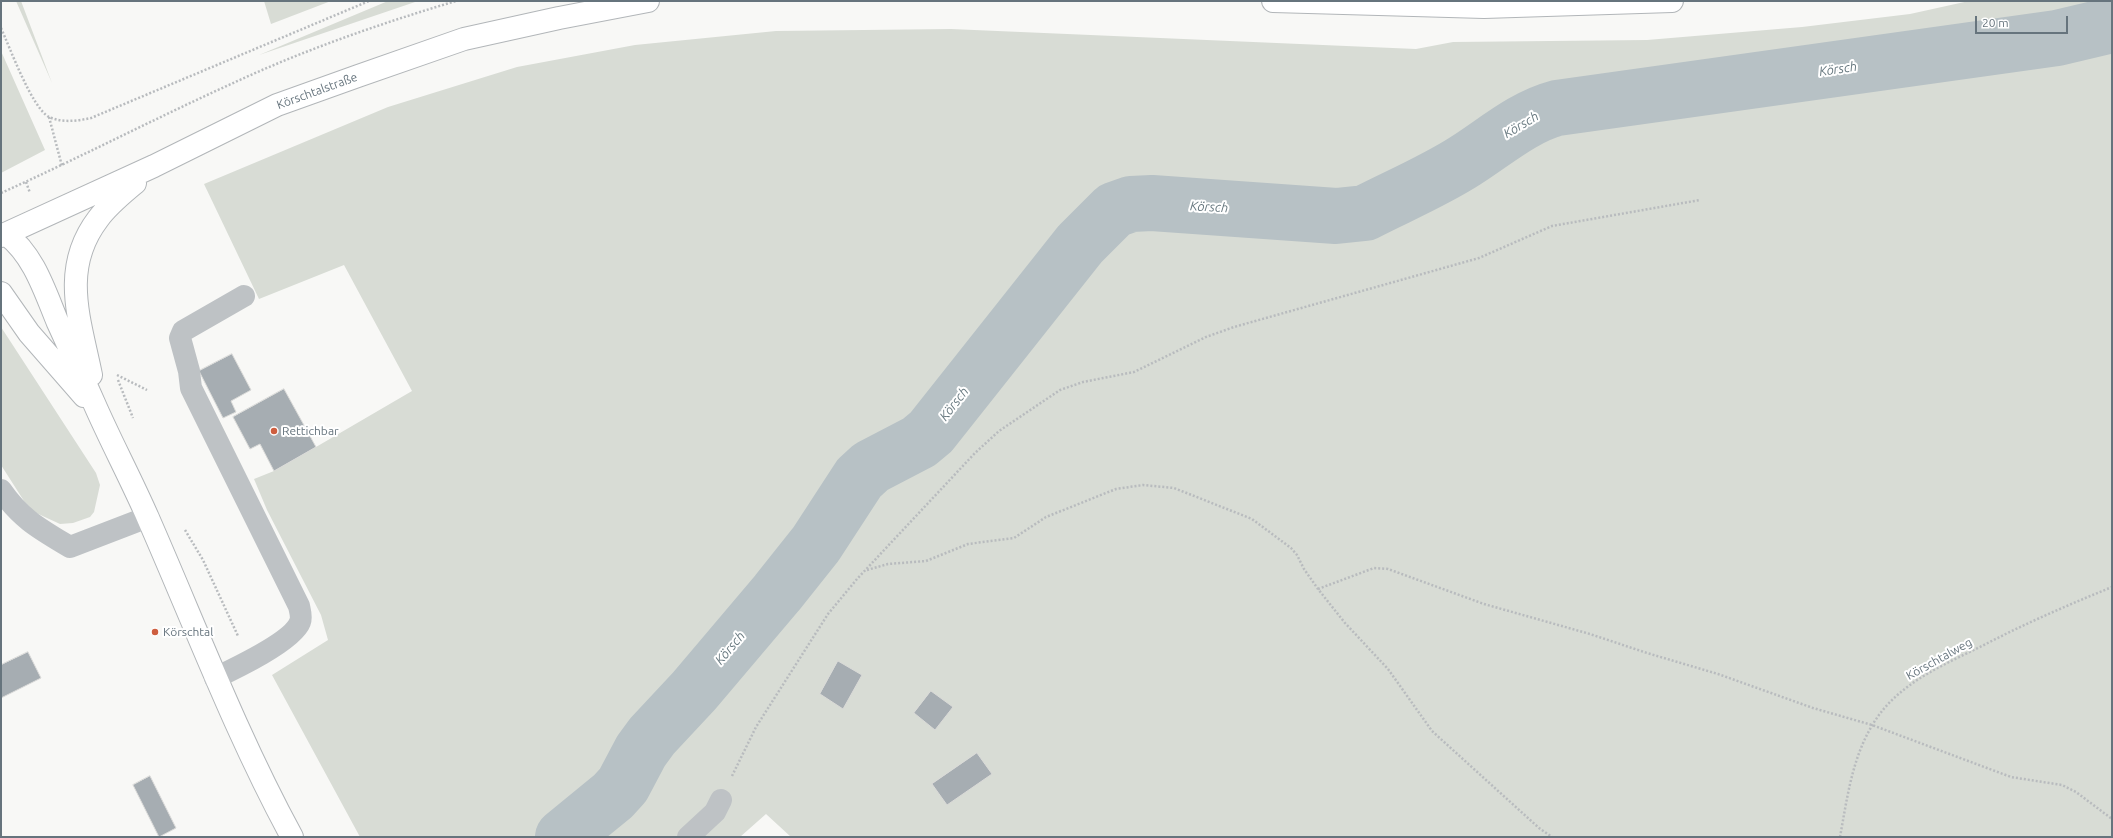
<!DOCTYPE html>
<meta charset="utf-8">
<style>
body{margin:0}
#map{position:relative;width:2113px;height:838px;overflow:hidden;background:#f8f8f6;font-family:Ubuntu,sans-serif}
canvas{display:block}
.frame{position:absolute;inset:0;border:2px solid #66747d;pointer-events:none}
.scale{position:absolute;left:1975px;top:16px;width:93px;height:18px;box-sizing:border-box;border:2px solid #66747d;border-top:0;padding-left:5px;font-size:12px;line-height:14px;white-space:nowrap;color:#66747d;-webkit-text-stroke:3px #fff;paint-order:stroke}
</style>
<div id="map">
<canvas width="2113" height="838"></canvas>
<div class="frame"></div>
<div class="scale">20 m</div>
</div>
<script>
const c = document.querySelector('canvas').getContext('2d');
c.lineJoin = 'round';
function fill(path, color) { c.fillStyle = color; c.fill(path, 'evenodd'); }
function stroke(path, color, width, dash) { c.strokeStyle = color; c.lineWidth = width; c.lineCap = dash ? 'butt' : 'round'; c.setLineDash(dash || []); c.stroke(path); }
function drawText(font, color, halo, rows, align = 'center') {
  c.font = font + ' Ubuntu,sans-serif'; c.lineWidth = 4; c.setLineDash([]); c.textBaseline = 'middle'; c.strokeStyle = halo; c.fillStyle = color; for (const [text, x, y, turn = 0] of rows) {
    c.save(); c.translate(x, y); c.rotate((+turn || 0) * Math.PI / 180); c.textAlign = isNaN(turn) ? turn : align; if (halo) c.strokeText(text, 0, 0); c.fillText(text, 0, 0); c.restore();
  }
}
const green = new Path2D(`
 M16 1H21L52 83Z
 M264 1H331L271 24Z
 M388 1H418L259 55Z
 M1969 1H2112V837H791L766 814 740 837H360L272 675 328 640 321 615 267 510 254 479 274 471 316 447 412 391 344 265 259 299 204 184 388 107 517 67 635 45 776 31 951 29 1416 49 1453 42 1647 40 1802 27 1910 14Z
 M1 51 45 150 1 173Z
 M1 327 96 473 100 485 94 512 90 517 73 523 60 524 34 512 24 501 1 465Z`);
const river = new Path2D(`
 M563 837 613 796 623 785 641 751 652 736 694 691 777 593 816 544 859 478 871 467 919 442 931 432 1080 244 1114 210 1131 204 1152 203 1336 216 1365 213C1398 196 1434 181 1465 161 1495 142 1523 117 1557 108L2057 38 2112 25`);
const building = new Path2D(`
 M232 354 251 390 231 401 236 412 223 418 199 371Z
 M284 389 316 447 274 471 260 444 250 449 233 417Z
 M28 652 41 678 1 698V665Z
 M838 661 862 675 843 709 820 694Z
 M931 691 953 707 935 730 914 713Z
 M977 753 992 774 947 805 932 784Z
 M150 776 176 828 159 837 133 785Z`);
const path = new Path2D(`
 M1 28C10 48 32 108 49 117 62 123 77 121 91 118L369 1
 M49 117 62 166
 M26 182 30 193
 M1 193C79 158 154 119 231 84 304 50 379 24 456 1
 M117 375 147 390
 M118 380 133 418
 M185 530 203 560 238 636
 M867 570 888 564 926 561 968 544 1014 538 1046 517 1116 489 1143 485 1174 488 1252 519 1291 548 1297 555 1304 569 1318 589 1345 623 1388 669 1432 731 1539 828 1552 837
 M1318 589 1374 568 1388 569 1484 604 1590 634 1647 653 1718 674 1813 708 1872 725 2011 777 2062 785 2076 792 2112 819
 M732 776 756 727 828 614 857 579 975 453 999 431 1060 390 1083 382 1134 372 1206 337 1234 327 1479 258 1552 226 1700 200
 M1840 837C1847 799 1852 758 1873 724 1897 684 1941 666 1982 646 2024 624 2068 605 2112 587`);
const minor = new Path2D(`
 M1 490C21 519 40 529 70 547L148 517
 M215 678C234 669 293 641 300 622 302 617 300 611 299 606L191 388 189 371 180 338 183 331 244 296
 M688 837 715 812 721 800`);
const major = new Path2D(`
 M1273 1 1484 7 1672 1
 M6 234C34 255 45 292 58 323 70 349 82 376 94 403 111 442 131 479 148 518 195 625 236 734 292 837
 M1 236 154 166 277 105 358 76 464 39 559 18 648 1
 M1 293 29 333 84 396
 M91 375C80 320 60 269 98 219 108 205 122 194 135 183`);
const markers = [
 [274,431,4,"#ce5e3f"],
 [155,632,4,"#ce5e3f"]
];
const streetNames = [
 ["Körschtalstraße",317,91,-20],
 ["Körschtalweg",1939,659,-29]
];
const poiNames = [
 ["Rettichbar",282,431],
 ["Körschtal",163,632]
];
const waterNames = [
 ["Körsch",1838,69,-8],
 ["Körsch",1521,125,-31],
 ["Körsch",1209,207,3],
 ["Körsch",954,404,-52],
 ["Körsch",730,648,-50]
];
fill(green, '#d8dcd5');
stroke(river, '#b7c1c5', 56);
fill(building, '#a6adb2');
stroke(building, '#dadad8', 1);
stroke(major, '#b2b6b9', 24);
stroke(path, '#b8bbbe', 2.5, [2, 2]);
stroke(minor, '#bec2c5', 22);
stroke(major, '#fff', 22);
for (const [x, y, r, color] of markers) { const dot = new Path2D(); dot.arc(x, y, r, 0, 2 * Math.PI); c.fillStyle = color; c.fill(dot); stroke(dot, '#fff', 1.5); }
drawText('12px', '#66747d', '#fff', streetNames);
drawText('12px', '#66747d', '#fff', poiNames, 'left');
drawText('italic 13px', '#67787f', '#fff', waterNames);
</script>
